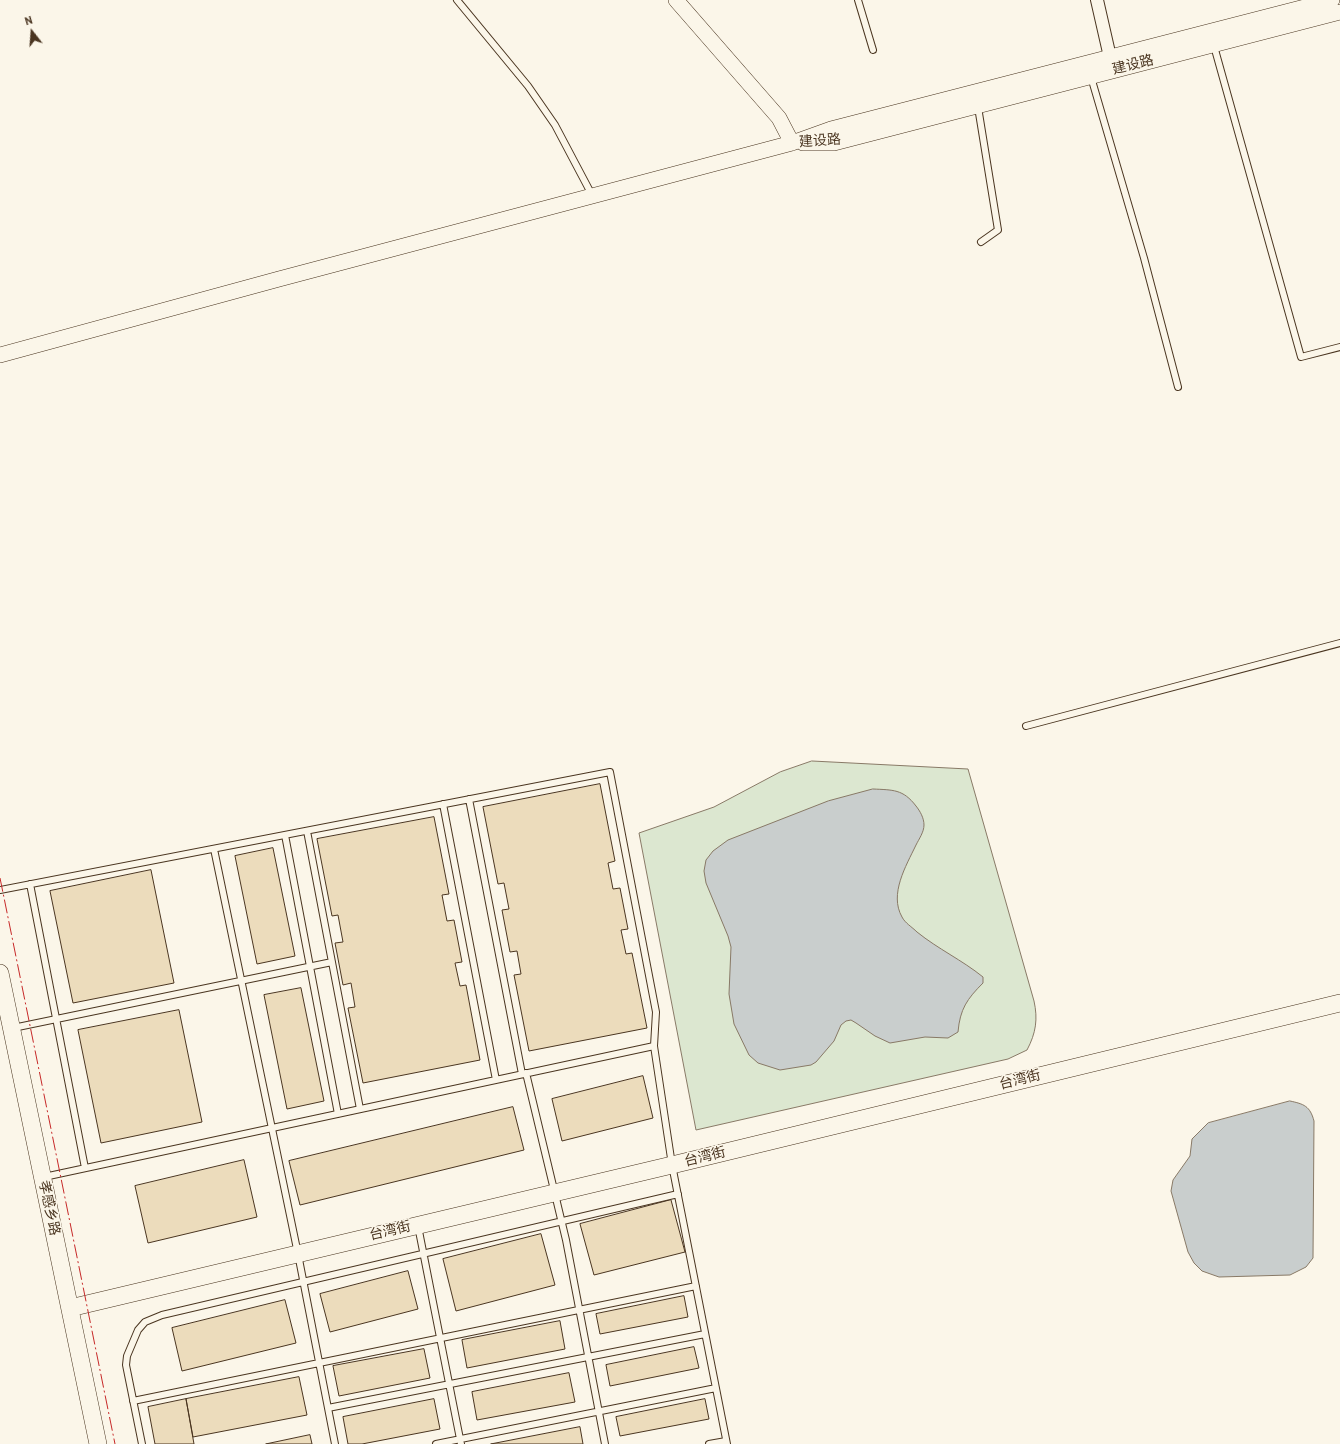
<!DOCTYPE html>
<meta charset="utf-8">
<style>
body{margin:0}
#map{position:relative;width:1340px;height:1444px;overflow:hidden;background:#fbf6e9;font-family:"PT Sans",sans-serif}
canvas{display:block}
.north{position:absolute;left:12px;top:12px;width:40px;height:40px;-webkit-text-stroke:3px #fbf6e9;paint-order:stroke;rotate:343deg;font-size:11px;font-weight:700;line-height:16px;text-align:center;color:#4a3520}
.north::after{content:'';display:block;margin:auto;width:14px;height:18px;background:#4a3520;clip-path:polygon(50% 0,100% 100%,50% 72%,0 100%)}
</style>
<div id="map">
<canvas width="1340" height="1444"></canvas>
<div class="north">N</div>
</div>
<script>
const c = document.querySelector('canvas').getContext('2d');
c.lineJoin = 'round';
function fill(path, color) { c.fillStyle = color; c.fill(path, 'evenodd'); }
function stroke(path, color, width, dash) { c.strokeStyle = color; c.lineWidth = width; c.lineCap = dash ? 'butt' : 'round'; c.setLineDash(dash || []); c.stroke(path); }
function drawText(font, color, halo, rows, align = 'center') {
  c.font = font + ' "PT Sans","Noto Sans SC",sans-serif'; c.lineWidth = 3; c.setLineDash([]); c.textBaseline = 'middle'; c.strokeStyle = halo; c.fillStyle = color; for (const [text, x, y, turn = 0] of rows) {
    c.save(); c.translate(x, y); c.rotate((+turn || 0) * Math.PI / 180); c.textAlign = isNaN(turn) ? turn : align; if (halo) c.strokeText(text, 0, 0); c.fillText(text, 0, 0); c.restore();
  }
}
const green = new Path2D(`
 M812 761 968 769 1034 1001C1038 1019 1036 1033 1027 1050L1008 1059 696 1130 639 833 714 807 780 772Z`);
const water = new Path2D(`
 M873 789C893 790 903 789 916 806 920 811 924 818 924 825 924 832 919 839 916 845 906 866 889 894 902 917 905 923 912 927 917 932 938 949 962 960 983 977V983C967 999 960 1009 958 1032L948 1038 925 1037 890 1043 875 1036 856 1023 851 1020 846 1021 841 1025 834 1041 816 1062 811 1065 780 1070 758 1063 749 1055 734 1024 729 994 731 947 728 936 706 883 704 871 706 860 713 851 728 840 828 801Z
 M1290 1101C1304 1104 1310 1106 1314 1121L1313 1258 1306 1267 1290 1275 1219 1277 1202 1271 1194 1263 1188 1252 1171 1191 1173 1180 1190 1156 1192 1139 1208 1123Z`);
const building = new Path2D(`
 M600 784 615 861 608 863 613 889 620 888 628 929 621 930 626 954 632 953 647 1028 529 1051 514 975 521 974 517 951 510 952 502 910 509 909 504 883 498 884 483 807Z
 M434 817 449 894 442 895 447 921 454 920 462 962 455 963 460 986 466 985 480 1060 363 1083 348 1008 355 1007 351 983 343 985 335 943 343 942 338 915 332 916 317 839Z
 M273 848 295 956 257 964 235 856Z
 M151 870 174 983 73 1003 50 891Z
 M301 988 324 1101 287 1109 264 995Z
 M179 1010 202 1122 101 1143 78 1030Z
 M643 1076 653 1118 562 1141 552 1099Z
 M513 1107 524 1150 300 1205 289 1161Z
 M244 1160 257 1217 148 1243 135 1186Z
 M671 1200 685 1252 594 1275 580 1224Z
 M541 1234 555 1285 456 1311 443 1259Z
 M408 1271 418 1309 330 1332 320 1294Z
 M684 1296 688 1317 600 1334 596 1314Z
 M285 1300 296 1343 182 1371 172 1328Z
 M560 1321 565 1349 467 1368 462 1340Z
 M694 1347 699 1368 610 1386 606 1365Z
 M424 1349 430 1378 339 1396 333 1366Z
 M569 1373 575 1402 477 1420 472 1392Z
 M299 1377 307 1415 193 1437 186 1399Z
 M186 1399 194 1444H155L148 1407Z
 M434 1399 440 1429 362 1444H348L343 1417Z
 M705 1399 709 1419 620 1436 616 1417Z
 M580 1427 583 1444H491Z
 M310 1435 312 1444H266Z`);
const service = new Path2D(`
 M457 0 528 86 555 125 592 195
 M858 0 873 50
 M1214 46 1301 357 1340 347
 M1091 77 1144 258 1178 387
 M978 107 998 230 981 242
 M1026 726 1340 643
 M469 799 522 1074
 M443 804 496 1080
 M307 831 360 1109
 M285 835 338 1114
 M214 849 298 1254 335 1444
 M30 884 85 1168
 M0 890 610 772 656 1012 654 1046 672 1165 727 1444
 M13 1028 332 962
 M526 1073 566 1240 605 1444
 M44 1177 654 1046
 M418 1226 461 1444
 M133 1401 696 1286
 M328 1408 705 1334
 M142 1444 126 1365 127 1356 138 1330 145 1322 162 1315 678 1194
 M436 1444 716 1388
 M709 1444 726 1441`);
const minor = new Path2D(`
 M1097 0 1110 57`);
const tertiary = new Path2D(`
 M676 0 779 118 792 143
 M803 143H834L1340 12
 M0 355 279 279 792 143 831 129 1332 0`);
const secondary = new Path2D(`
 M0 973 98 1444
 M70 1308 672 1165 1340 1003`);
const power = new Path2D(`
 M0 878 115 1444`);
const streetNames = [
 ["建设路",1133,65,-14],
 ["建设路",820,141,-4],
 ["台湾街",1020,1080,-14],
 ["台湾街",705,1157,-14],
 ["孝感乡路",49,1208,78],
 ["台湾街",390,1231,-13]
];
fill(green, '#dce7d0');
stroke(green, '#887966', 1);
fill(water, '#c9cecd');
stroke(water, '#887966', 1);
fill(building, '#ecdcbc');
stroke(building, '#4a3520', 1);
stroke(service, '#4a3520', 8);
stroke(minor, '#4a3520', 14);
stroke(tertiary, '#4a3520', 16);
stroke(secondary, '#4a3520', 18);
stroke(service, '#fbf6e9', 6);
stroke(minor, '#fbf6e9', 12);
stroke(tertiary, '#fbf6e9', 15);
stroke(secondary, '#fbf6e9', 17);
stroke(power, '#c62828', 1, [14, 3, 2, 3]);
drawText('14px', '#4a3520', '#fbf6e9', streetNames);
</script>
